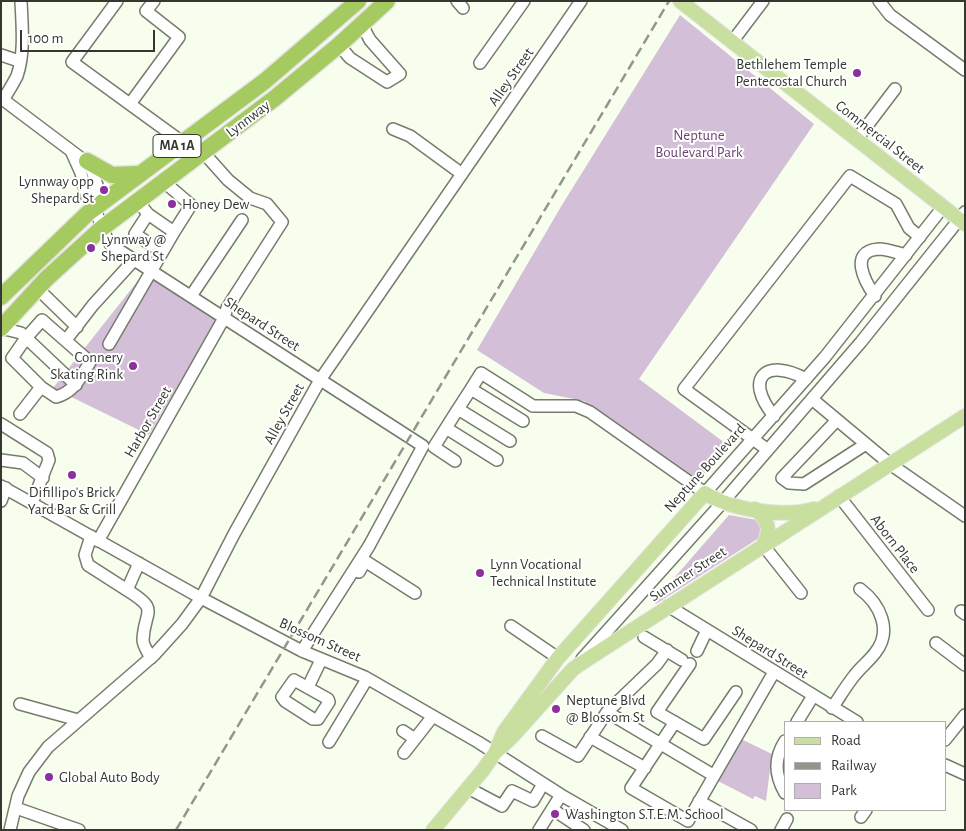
<!DOCTYPE html>
<style>
body{margin:0}
#map{position:relative;width:966px;height:831px;overflow:hidden;background:#f7feed;font-family:"Alegreya Sans",sans-serif}
canvas{display:block}
.frame{position:absolute;inset:0;border:2px solid #353831;pointer-events:none}
.legend{position:absolute;left:784px;top:721px;width:162px;height:90px;box-sizing:border-box;background:#fff;border:1px solid #aeafad;margin:0;padding:6px 9px;list-style:none;font-size:15px;color:#353831}
.legend li{display:flex;align-items:center;gap:10px;height:25px}
.legend b{width:25px;border:1px solid #aeafad}
.scale{position:absolute;left:20px;top:30px;width:135px;height:22px;box-sizing:border-box;border:2px solid #353831;border-top:0;padding-left:6px;font-size:15px;line-height:18px;white-space:nowrap;color:#353831;-webkit-text-stroke:4px #fff;paint-order:stroke}
</style>
<div id="map">
<canvas width="966" height="831"></canvas>
<div class="frame"></div>
<ul class="legend">
<li><b style="height:6px;background:#c9df9f"></b>Road</li>
<li><b style="height:6px;background:#92978b"></b>Railway</li>
<li><b style="height:14px;background:#d4bfd8"></b>Park</li>
</ul>
<div class="scale">100 m</div>
</div>
<script>
const c = document.querySelector('canvas').getContext('2d');
c.lineJoin = 'round';
function fill(path, color) { c.fillStyle = color; c.fill(path, 'evenodd'); }
function stroke(path, color, width, dash) { c.strokeStyle = color; c.lineWidth = width; c.lineCap = dash ? 'butt' : 'round'; c.setLineDash(dash || []); c.stroke(path); }
function drawText(font, color, halo, rows, align = 'center') {
  c.font = font + ' "Alegreya Sans",sans-serif'; c.lineWidth = 4; c.setLineDash([]); c.textBaseline = 'middle'; c.strokeStyle = halo; c.fillStyle = color; for (const [text, x, y, turn = 0] of rows) {
    c.save(); c.translate(x, y); c.rotate((+turn || 0) * Math.PI / 180); c.textAlign = isNaN(turn) ? turn : align; if (halo) c.strokeText(text, 0, 0); c.fillText(text, 0, 0); c.restore();
  }
}
const green = new Path2D(`
 M680 15 814 124 639 379 729 446 697 482 584 401 544 393 477 350 562 205Z
 M144 273 221 323 168 402 149 435 53 388Z
 M729 515 757 520 761 526 759 538 656 604 654 601Z
 M741 739 772 754 766 801 755 796 753 799 718 781Z`);
const minor = new Path2D(`
 M117 1 72 62 182 142
 M457 1 463 8
 M879 1 890 15 965 70
 M732 42 763 1
 M339 45 350 58 387 82 400 74 370 40 362 25
 M1 55 19 61
 M480 63 524 1
 M1 98 90 165 97 185 94 207
 M3 100C8 92 13 84 17 76 25 53 22 25 21 1
 M130 104 179 37 146 11 154 1
 M393 129 410 136 462 174
 M857 139 895 89
 M72 153 81 173 87 198 94 207 106 237 111 245 423 446 369 546 302 651
 M163 181 191 205 174 232
 M148 214 135 234 162 252
 M37 288 77 327
 M191 296 242 220
 M875 296C865 282 848 251 879 249 887 249 898 253 906 255
 M1 328 21 333 76 385
 M66 340 93 305 134 260
 M109 344 174 232 148 214 137 200
 M471 389 458 409 510 441
 M812 399 890 464 965 516
 M458 409 446 428 497 460
 M20 414 41 387 56 397C74 392 81 377 90 362L42 320 26 338 12 358 41 387
 M774 416C743 378 766 357 806 379
 M837 420 782 478 789 483 804 484 866 444
 M523 421 471 389 481 373 533 406H576L590 412 705 493 825 357 943 207
 M1 424 47 453 49 460 32 503
 M446 428 434 447 455 461
 M768 450 684 389 850 176 896 204 909 228 920 237
 M1 460 23 463 43 478
 M1 486 201 598 302 651 365 677 478 742 561 795 622 830
 M839 496 928 610
 M1 501 6 488
 M91 536 85 555 88 565 127 590
 M98 541 224 318 227 308 282 222 267 204 250 198 228 180 203 152
 M763 545 801 593
 M139 563 127 590C161 611 144 610 143 640 143 646 148 652 151 658
 M359 572 365 561 415 593
 M668 606 857 722
 M961 611 965 614
 M511 626 558 658
 M644 637 682 660
 M936 643 965 665
 M697 651 707 630
 M582 659 722 503 861 342 965 212
 M690 664 657 712 704 739 736 692
 M294 680 328 699 329 702 318 719H313L285 701 282 697Z
 M308 687 321 660
 M20 704 78 720
 M832 708C839 698 846 686 854 676 860 668 869 661 875 653 893 631 880 604 860 589
 M607 712 713 775
 M675 722 631 788 688 821
 M797 722 813 696
 M403 731 415 739
 M542 736 578 756 607 712 657 664 667 650
 M590 737 645 768
 M945 740 965 715
 M329 742 367 679
 M404 753 433 716
 M945 765 965 774
 M468 788 502 806 512 791 533 801 543 784
 M785 793C775 776 774 758 785 741
 M699 801 751 830
 M16 808 79 830
 M552 809 584 830
 M861 817 866 810
 M688 821 774 672
 M10 830 18 796 29 772 48 747 154 655 182 624 201 598 234 534 320 380 581 1
 M539 830 561 795
 M781 830 787 819`);
const major = new Path2D(`
 M680 1 965 224
 M755 509C768 520 772 530 763 545
 M495 753 511 738 573 669 583 662 965 416
 M433 830 483 770 495 753 504 732 558 658 705 493C731 510 784 518 814 509`);
const highway = new Path2D(`
 M87 161 112 175 137 174
 M1 297 88 213 265 81 358 1
 M1 328 46 279 102 228 275 98 339 45 387 1`);
const rail = new Path2D(`
 M176 830 669 1`);
const markers = [
 [857,73,5,"#8b309c"],
 [104,190,5,"#8b309c"],
 [172,204,5,"#8b309c"],
 [91,248,5,"#8b309c"],
 [133,366,5,"#8b309c"],
 [72,475,5,"#8b309c"],
 [480,573,5,"#8b309c"],
 [556,709,5,"#8b309c"],
 [49,777,5,"#8b309c"],
 [555,814,5,"#8b309c"]
];
const shields = [
 [177,146,48]
];
const shieldNames = [
 ["MA 1A",177,146]
];
const poiNames = [
 ["Bethlehem Temple",847,64,"right"],
 ["Pentecostal Church",847,81,"right"],
 ["Lynnway opp",94,181,"right"],
 ["Shepard St",94,198,"right"],
 ["Honey Dew",182,204],
 ["Lynnway @",101,239],
 ["Shepard St",101,256],
 ["Connery",123,357,"right"],
 ["Skating Rink",123,374,"right"],
 ["Difillipo's Brick",72,492,"center"],
 ["Yard Bar & Grill",72,509,"center"],
 ["Lynn Vocational",490,564],
 ["Technical Institute",490,581],
 ["Neptune Blvd",566,700],
 ["@ Blossom St",566,717],
 ["Global Auto Body",59,777],
 ["Washington S.T.E.M. School",565,814]
];
const streetNames = [
 ["Alley Street",511,77,-55],
 ["Lynnway",248,119,-37],
 ["Commercial Street",880,137,38],
 ["Shepard Street",262,324,33],
 ["Alley Street",284,414,-61],
 ["Harbor Street",148,422,-60],
 ["Neptune Boulevard",705,468,-48],
 ["Aborn Place",895,544,52],
 ["Summer Street",688,574,-33],
 ["Blossom Street",320,640,24],
 ["Shepard Street",770,652,32]
];
const parkNames = [
 ["Neptune",699,135],
 ["Boulevard Park",699,152]
];
fill(green, '#d4bfd8');
stroke(minor, '#767c6d', 14);
stroke(major, '#e3e3e2', 16);
stroke(highway, '#e3e3e2', 19);
stroke(minor, '#fff', 11);
stroke(major, '#c9df9f', 14);
stroke(highway, '#a5ca5f', 16);
stroke(rail, '#92978b', 2.5, [10, 5]);
for (const [x, y, r, color] of markers) { const dot = new Path2D(); dot.arc(x, y, r, 0, 2 * Math.PI); c.fillStyle = color; c.fill(dot); stroke(dot, '#fff', 2); }
for (const [x, y, w] of shields) { const box = new Path2D(); box.roundRect(x - w / 2, y - 11.5, w, 23, 4); c.fillStyle = '#fff'; c.fill(box); stroke(box, '#353831', 1); }
drawText('bold 14px', '#353831', null, shieldNames);
drawText('15px', '#353831', '#fff', poiNames, 'left');
drawText('15px', '#353831', '#fff', streetNames);
drawText('15px', '#6e4476', '#fff', parkNames);
</script>
